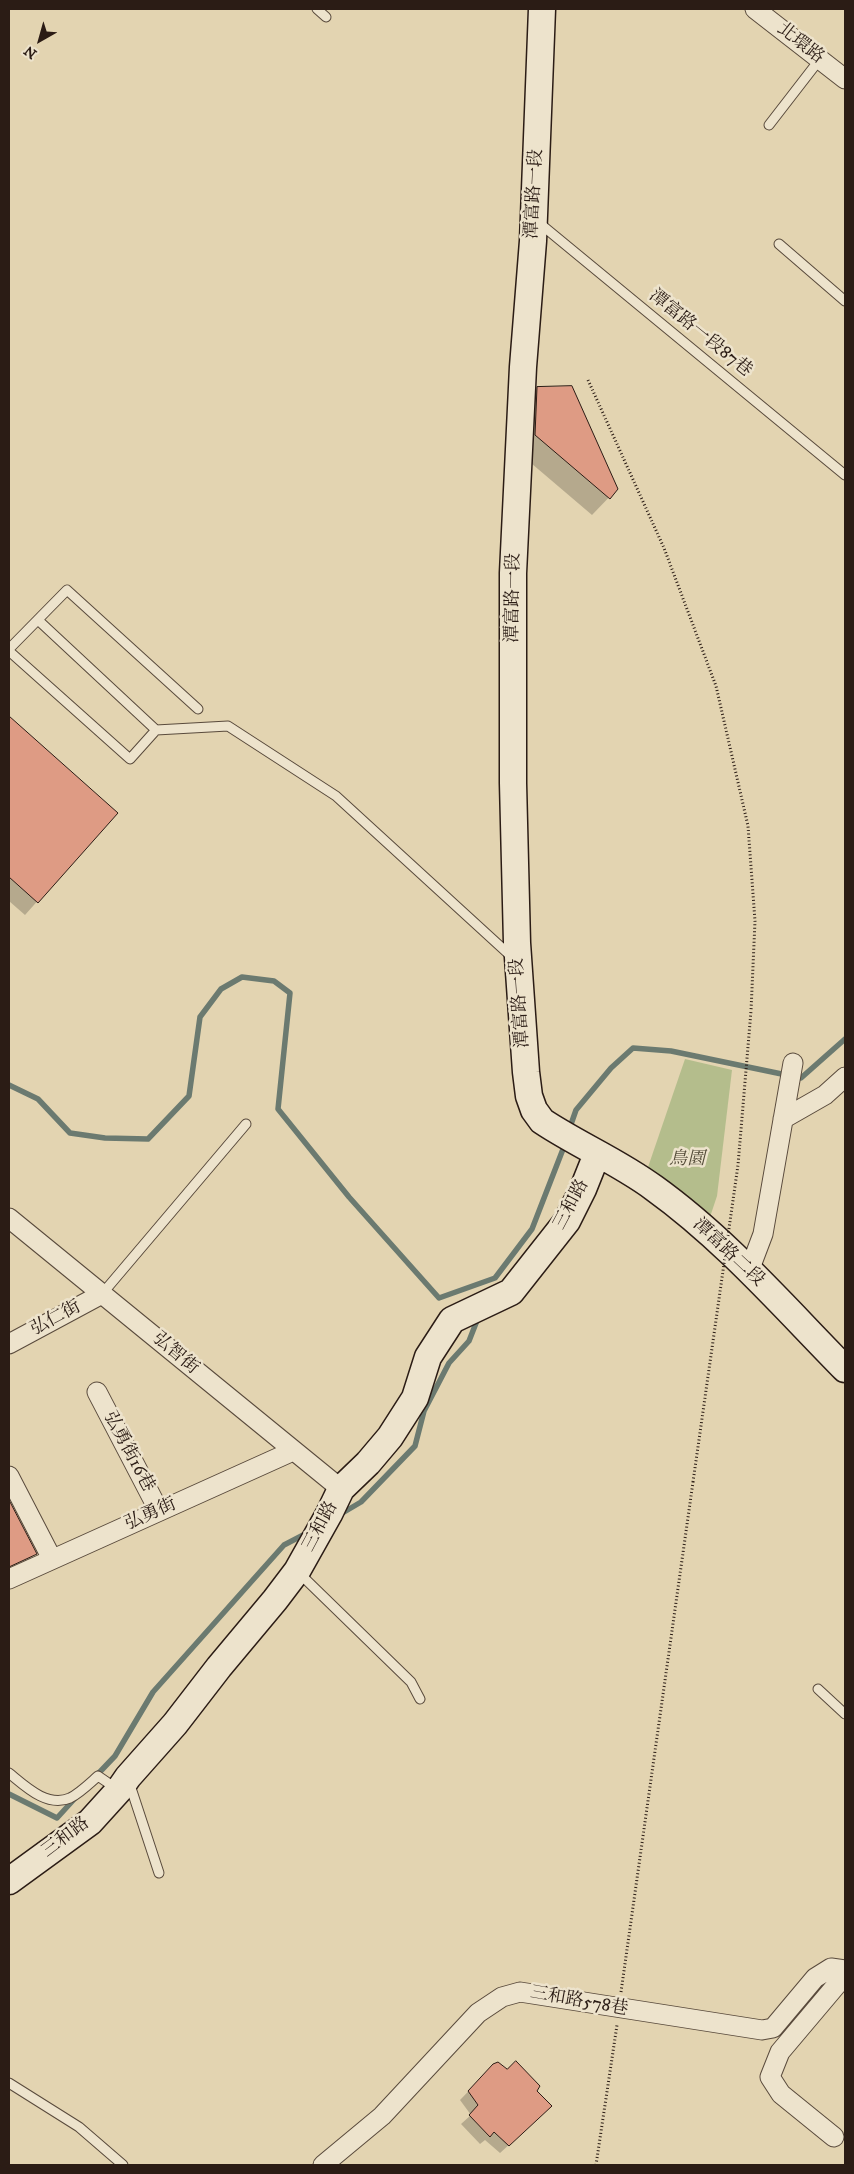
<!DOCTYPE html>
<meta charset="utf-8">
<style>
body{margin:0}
#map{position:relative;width:854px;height:2174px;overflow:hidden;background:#e3d4b1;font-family:"IM FELL DW Pica",serif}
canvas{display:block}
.frame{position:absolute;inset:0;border:10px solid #2b1c15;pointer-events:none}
.north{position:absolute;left:15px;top:15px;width:50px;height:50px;-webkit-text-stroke:4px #ede3cc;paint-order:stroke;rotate:218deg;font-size:14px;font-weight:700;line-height:20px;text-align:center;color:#2b1c15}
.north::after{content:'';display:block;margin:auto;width:18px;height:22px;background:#2b1c15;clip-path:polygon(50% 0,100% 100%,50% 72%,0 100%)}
</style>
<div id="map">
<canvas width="854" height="2174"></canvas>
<div class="frame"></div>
<div class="north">N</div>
</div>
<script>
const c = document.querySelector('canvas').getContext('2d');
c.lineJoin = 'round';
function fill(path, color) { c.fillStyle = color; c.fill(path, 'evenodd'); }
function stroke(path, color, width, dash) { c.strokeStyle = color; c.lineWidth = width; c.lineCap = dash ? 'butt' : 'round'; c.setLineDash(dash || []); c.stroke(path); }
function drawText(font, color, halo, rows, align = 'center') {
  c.font = font + ' "IM FELL DW Pica","Noto Serif TC",serif'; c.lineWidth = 5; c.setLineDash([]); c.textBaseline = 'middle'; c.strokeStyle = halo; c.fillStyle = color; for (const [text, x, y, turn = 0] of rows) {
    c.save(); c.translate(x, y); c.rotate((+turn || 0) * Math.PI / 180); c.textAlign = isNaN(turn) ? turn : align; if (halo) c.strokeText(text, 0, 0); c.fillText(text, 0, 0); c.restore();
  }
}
const green = new Path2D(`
 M685 1059 732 1070 717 1196 708 1223 646 1173Z`);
const shadow = new Path2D(`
 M538 388 617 489 592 515 518 452 520 406Z
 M9 718 116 813 25 915 9 901Z
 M9 1503 35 1554 18 1571 9 1576Z
 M494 2065 535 2091 542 2115 500 2153 485 2140 480 2144 461 2124 471 2115 460 2100Z`);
const stream = new Path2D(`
 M9 1085 38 1099 70 1133 105 1138 148 1139 189 1096 200 1017 221 989 242 977 274 981 290 993 278 1109 349 1197 439 1298 495 1278 532 1229 565 1144
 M569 1130 576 1110 611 1068 633 1048 671 1051 801 1078 845 1039
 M339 1515 361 1502 415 1446 424 1411 449 1363 469 1341 478 1318
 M95 1777 115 1756 153 1692 284 1545 309 1532
 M9 1794 57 1818 77 1796`);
const building = new Path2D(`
 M572 386 618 489 610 499 535 435 537 387Z
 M9 716 118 813 38 903 9 877Z
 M9 1500 37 1554 9 1567Z
 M516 2061 540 2086 537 2091 552 2106 509 2146 494 2132 490 2137 469 2115 478 2105 468 2091 493 2064 498 2062 507 2069Z`);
const path = new Path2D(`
 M588 380 664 548 716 686 748 826 755 921 751 1011
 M621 1992 693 1482
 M596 2165 617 2025`);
const lane = new Path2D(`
 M317 9 326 17
 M769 125 820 59
 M538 222 845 475
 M779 244 845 301
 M38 620 156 730
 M9 649 67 590 198 709
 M9 651 130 759 156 730 228 726 336 796 513 958
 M102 1294 246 1124
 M298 1572 411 1682 420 1699
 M818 1689 845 1714
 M9 1773C25 1786 47 1808 70 1798 80 1793 90 1783 98 1776L117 1789
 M129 1782 159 1873
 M9 2083 79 2127 123 2165`);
const street = new Path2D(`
 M755 9 845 79
 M783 1119 825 1095 845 1077
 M9 1218 341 1489
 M749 1271 763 1234 793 1063
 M9 1344 102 1294
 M97 1392 159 1511
 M9 1476 52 1559
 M9 1579 293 1451
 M834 2137 781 2094 770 2077 780 2052 845 1975
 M323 2165 382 2116 478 2013 502 1997 520 1992 762 2030 773 2028 815 1978 831 1968 845 1970`);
const secondary = new Path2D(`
 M542 9 533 241 523 367 513 573V783L517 943 526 1072 529 1096 534 1110 542 1121C578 1145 619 1162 654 1188 725 1239 784 1307 845 1369
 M9 1881 90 1822 119 1790 128 1777 175 1724 219 1667 275 1600 297 1571 329 1514 341 1489 368 1463 390 1437 415 1398 428 1357 452 1320 511 1292 567 1221 583 1189 597 1154`);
const pathBridge = new Path2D(`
 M693 1482 738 1165 751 1011`);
const streetNames = [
 ["北環路",800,44,38],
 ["潭富路一段",535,194,-87],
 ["潭富路一段87巷",700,334,39],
 ["潭富路一段",514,598,-89],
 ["潭富路一段",521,1003,-94],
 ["三和路",572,1205,-62],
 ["潭富路二段",728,1253,43],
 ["弘仁街",56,1319,-28],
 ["弘智街",175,1354,40],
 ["弘勇街16巷",128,1452,62],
 ["弘勇街",151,1515,-24],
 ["三和路",321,1527,-62],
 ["三和路",66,1838,-37],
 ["三和路578巷",579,2002,10]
];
const parkNames = [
 ["鳥園",687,1160]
];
fill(green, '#b4bd8c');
fill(shadow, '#0003');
stroke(stream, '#6b7a70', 5.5);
fill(building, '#de9b84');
stroke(building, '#2b1c15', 1);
stroke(lane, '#594a3c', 11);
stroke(street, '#594a3c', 21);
stroke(secondary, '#2b1c15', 29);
stroke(path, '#2b1c15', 3, [1, 2.5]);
stroke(lane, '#ede3cc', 9);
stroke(street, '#ede3cc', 19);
stroke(secondary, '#ede3cc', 26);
stroke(pathBridge, '#2b1c15', 3, [1, 2.5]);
drawText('18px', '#2b1c15', '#ede3cc', streetNames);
drawText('italic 18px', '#544c39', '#ede3cc', parkNames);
</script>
